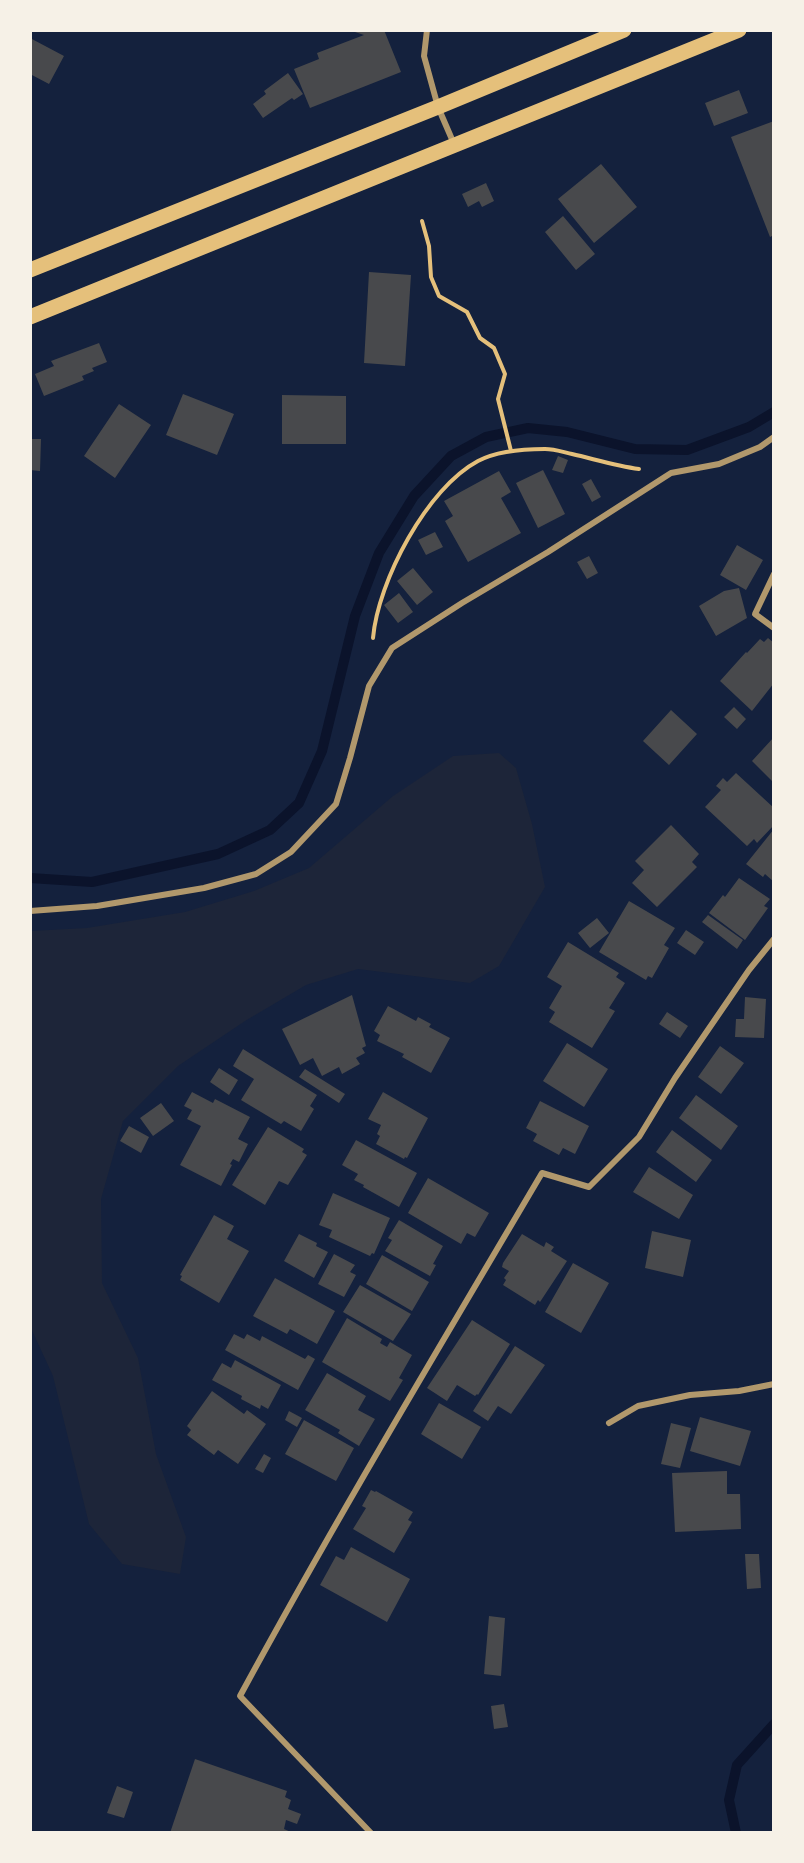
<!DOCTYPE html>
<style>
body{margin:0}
#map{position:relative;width:804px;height:1863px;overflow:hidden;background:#14213d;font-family:"Source Serif 4",serif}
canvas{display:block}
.frame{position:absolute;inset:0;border:32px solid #f6f1e7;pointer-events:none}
</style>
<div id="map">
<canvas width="804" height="1863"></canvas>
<div class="frame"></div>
</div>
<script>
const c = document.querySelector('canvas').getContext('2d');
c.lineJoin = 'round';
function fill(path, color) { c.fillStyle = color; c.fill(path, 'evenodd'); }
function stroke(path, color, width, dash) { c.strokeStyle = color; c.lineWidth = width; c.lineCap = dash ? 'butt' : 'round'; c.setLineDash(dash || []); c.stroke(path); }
const green = new Path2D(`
 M499 753 516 768 532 824 545 887 499 966 470 983 358 969 306 985 245 1021 178 1066 123 1121 101 1199 102 1283 138 1358 156 1454 186 1537 180 1574 122 1564 89 1524 53 1376 30 1326V931L87 928 185 912 254 891 309 868 393 796 453 756Z`);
const stream = new Path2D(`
 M30 878 92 882 218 854 270 830 299 803 322 751 355 616 379 553 414 496 451 456 486 437 528 428 567 432 635 449 687 450 749 427 774 412
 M736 1833 729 1800 737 1765 774 1724`);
const building = new Path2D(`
 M349 30H384L401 72 310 108 294 69 319 59 317 53 364 35Z
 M30 38 64 56 49 84 30 74Z
 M288 73 303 94 294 100 292 98 263 118 253 104 266 94 264 91Z
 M739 90 748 113 714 126 705 103Z
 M774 121V235L770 237 731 137Z
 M601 164 637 207 594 243 558 199Z
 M486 183 494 201 482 207 479 201 468 207 462 194Z
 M563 216 595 254 576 270 545 232Z
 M369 272 411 275 405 366 364 363Z
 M99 343 107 362 92 368 94 371 82 376 84 380 44 396 35 374 54 366 51 361Z
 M183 394 234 414 217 455 166 435Z
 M282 395 346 396V444H282Z
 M119 404 151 425 115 478 84 456Z
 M30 439H41L40 471 30 470Z
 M558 456 568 460 563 473 552 470Z
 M543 470 565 514 538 528 516 483Z
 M499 471 511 492 501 498 521 533 468 562 445 521 453 516 444 501Z
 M591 479 601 497 592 502 582 484Z
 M435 532 443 547 426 555 418 540Z
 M737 545 763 560 746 590 720 575Z
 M589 556 598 573 587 579 577 562Z
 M413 568 433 592 417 605 397 581Z
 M739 588 747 618 716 636 699 606 724 591Z
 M399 593 413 612 398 623 384 605Z
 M768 638 774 643V683L752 711 720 681 746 652 747 653 760 639 764 642Z
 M734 707 746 719 737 729 724 717Z
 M671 710 697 734 669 765 643 741Z
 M774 737V783L752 761Z
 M736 773 774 808V825L757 843 754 839 747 846 705 807 721 790 716 786 723 778 727 782Z
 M671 825 699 854 692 862 697 867 657 907 632 883 644 870 635 861Z
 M774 829V882L765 874 763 877 746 864Z
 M739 878 770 899 764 906 768 908 745 940 709 913 723 895 725 897Z
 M629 901 675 928 664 945 669 948 652 978 648 976 646 980 599 952Z
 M708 915 743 940 737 949 702 922Z
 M597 918 609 933 590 948 578 933Z
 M686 930 704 942 695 955 677 943Z
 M568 942 619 973 616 977 625 983 609 1008 615 1011 592 1048 549 1022 555 1012 549 1008 562 986 547 977Z
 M352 995 366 1046 362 1048 365 1053 356 1058 360 1064 342 1074 339 1067 322 1076 313 1058 300 1065 282 1029Z
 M745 997 766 999 764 1038 735 1037 736 1019H744Z
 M388 1006 416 1021 418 1017 431 1024 429 1027 450 1038 431 1073 402 1057 404 1054 377 1041 380 1035 374 1031Z
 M667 1012 688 1026 680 1038 659 1024Z
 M567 1043 608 1069 584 1107 543 1081Z
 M720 1046 744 1063 721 1094 698 1077Z
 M243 1049 317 1095 310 1106 314 1109 301 1131 284 1121 281 1124 241 1100 254 1079 233 1066Z
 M219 1068 238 1080 229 1095 210 1082Z
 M305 1069 345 1094 339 1103 299 1077Z
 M192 1092 213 1103 215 1099 250 1117 238 1139 248 1144 239 1162 233 1159 230 1164 232 1165 221 1186 180 1165 201 1126 187 1119 192 1110 184 1106Z
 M383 1092 428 1118 407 1158 405 1157 404 1159 376 1144 380 1136 377 1134 381 1125 368 1119Z
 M696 1095 738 1126 721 1150 679 1118Z
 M540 1101 589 1126 575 1154 563 1148 559 1155 533 1141 537 1134 526 1128Z
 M161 1103 174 1121 153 1136 140 1118Z
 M129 1126 149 1137 141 1153 120 1141Z
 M268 1127 304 1149 302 1152 307 1155 288 1185 279 1181 265 1205 232 1185Z
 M672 1130 712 1160 696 1182 656 1152Z
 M356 1140 417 1173 399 1207 363 1187 364 1185 354 1180 358 1174 342 1165Z
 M649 1167 693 1195 679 1219 633 1192Z
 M428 1178 489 1213 475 1237 467 1233 461 1244 408 1213Z
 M333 1193 390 1218 374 1254 372 1253 370 1256 329 1237 332 1230 319 1225Z
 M214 1215 234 1226 227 1239 249 1251 219 1303 180 1280 182 1276 180 1275Z
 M399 1220 443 1246 433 1264 436 1265 430 1276 385 1251 392 1240 388 1238Z
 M652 1231 691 1240 683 1277 645 1268Z
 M299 1234 317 1243 316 1246 328 1252 314 1278 284 1261Z
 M522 1234 544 1247 546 1242 554 1247 551 1251 567 1261 540 1302 538 1300 535 1305 503 1285 506 1280 504 1278 509 1271 502 1267 503 1263Z
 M334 1254 355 1265 350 1272 356 1275 344 1297 318 1284Z
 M382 1255 429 1282 412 1311 366 1284Z
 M573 1263 609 1283 581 1333 545 1312Z
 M275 1278 335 1311 317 1344 290 1329 287 1334 253 1316Z
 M360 1285 411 1314 393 1341 343 1312Z
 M347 1318 382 1339 380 1343 387 1347 390 1342 412 1355 399 1378 403 1380 390 1401 322 1362Z
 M472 1320 510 1344 478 1395 477 1394 475 1396 457 1385 447 1401 427 1388Z
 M234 1334 244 1339 247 1334 260 1341 262 1336 305 1359 308 1355 315 1359 298 1390 225 1350Z
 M515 1346 545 1365 511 1414 498 1406 488 1421 473 1411Z
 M235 1360 281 1385 268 1409 261 1405 260 1409 241 1399 242 1396 212 1380 222 1363 231 1368Z
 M327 1373 366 1396 358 1410 375 1419 359 1446 338 1433 340 1430 305 1410Z
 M212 1391 244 1414 247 1410 266 1424 238 1464 218 1450 214 1455 187 1435 191 1430 187 1426Z
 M439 1403 481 1427 462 1459 421 1434Z
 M289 1411 302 1418 297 1427 285 1420Z
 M700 1417 751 1431 740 1466 690 1451Z
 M304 1420 354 1448 336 1481 285 1454Z
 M671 1423 691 1428 680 1468 661 1464Z
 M264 1454 271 1458 263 1473 255 1469Z
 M727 1471V1494H740L741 1529 675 1532 672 1473Z
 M371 1490 375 1492 376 1491 413 1512 408 1520 412 1522 394 1553 353 1529 366 1508 362 1506Z
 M351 1547 410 1579 387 1622 320 1585 336 1556 344 1560Z
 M745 1554H759L761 1588 747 1589Z
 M489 1616 505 1618 501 1676 484 1674Z
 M504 1704 508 1727 494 1729 491 1706Z
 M195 1759 287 1791 285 1797 291 1800 288 1809 301 1814 297 1824 286 1820 284 1829 293 1833H170Z
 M117 1786 133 1792 124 1818 107 1813Z`);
const path = new Path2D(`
 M422 221 429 246 431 277 439 296 467 312 480 338 494 348 505 374 498 399 511 451
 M373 638C378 581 427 488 478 461 497 451 523 449 545 449 554 449 563 452 572 454 594 459 616 466 639 469`);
const minor = new Path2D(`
 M427 30 424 56 438 107 454 144
 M774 574 755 614 774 628
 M30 911 97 906 204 888 256 874 291 852 336 804 350 758 369 686 392 648 462 603 548 552 671 473 719 464 760 447 774 437
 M609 1423 638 1406 690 1395 739 1391 774 1384
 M371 1833 240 1696C336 1519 440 1346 542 1173L589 1187 639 1137 675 1078 749 970 774 939`);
const primary = new Path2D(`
 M30 270 438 107 624 30
 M30 317 739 30`);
fill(green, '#1d2539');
stroke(stream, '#0b132b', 10);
fill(building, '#48494c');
stroke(path, '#e5c07b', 4);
stroke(minor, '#b1986c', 6);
stroke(primary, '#e5c07b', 15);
</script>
